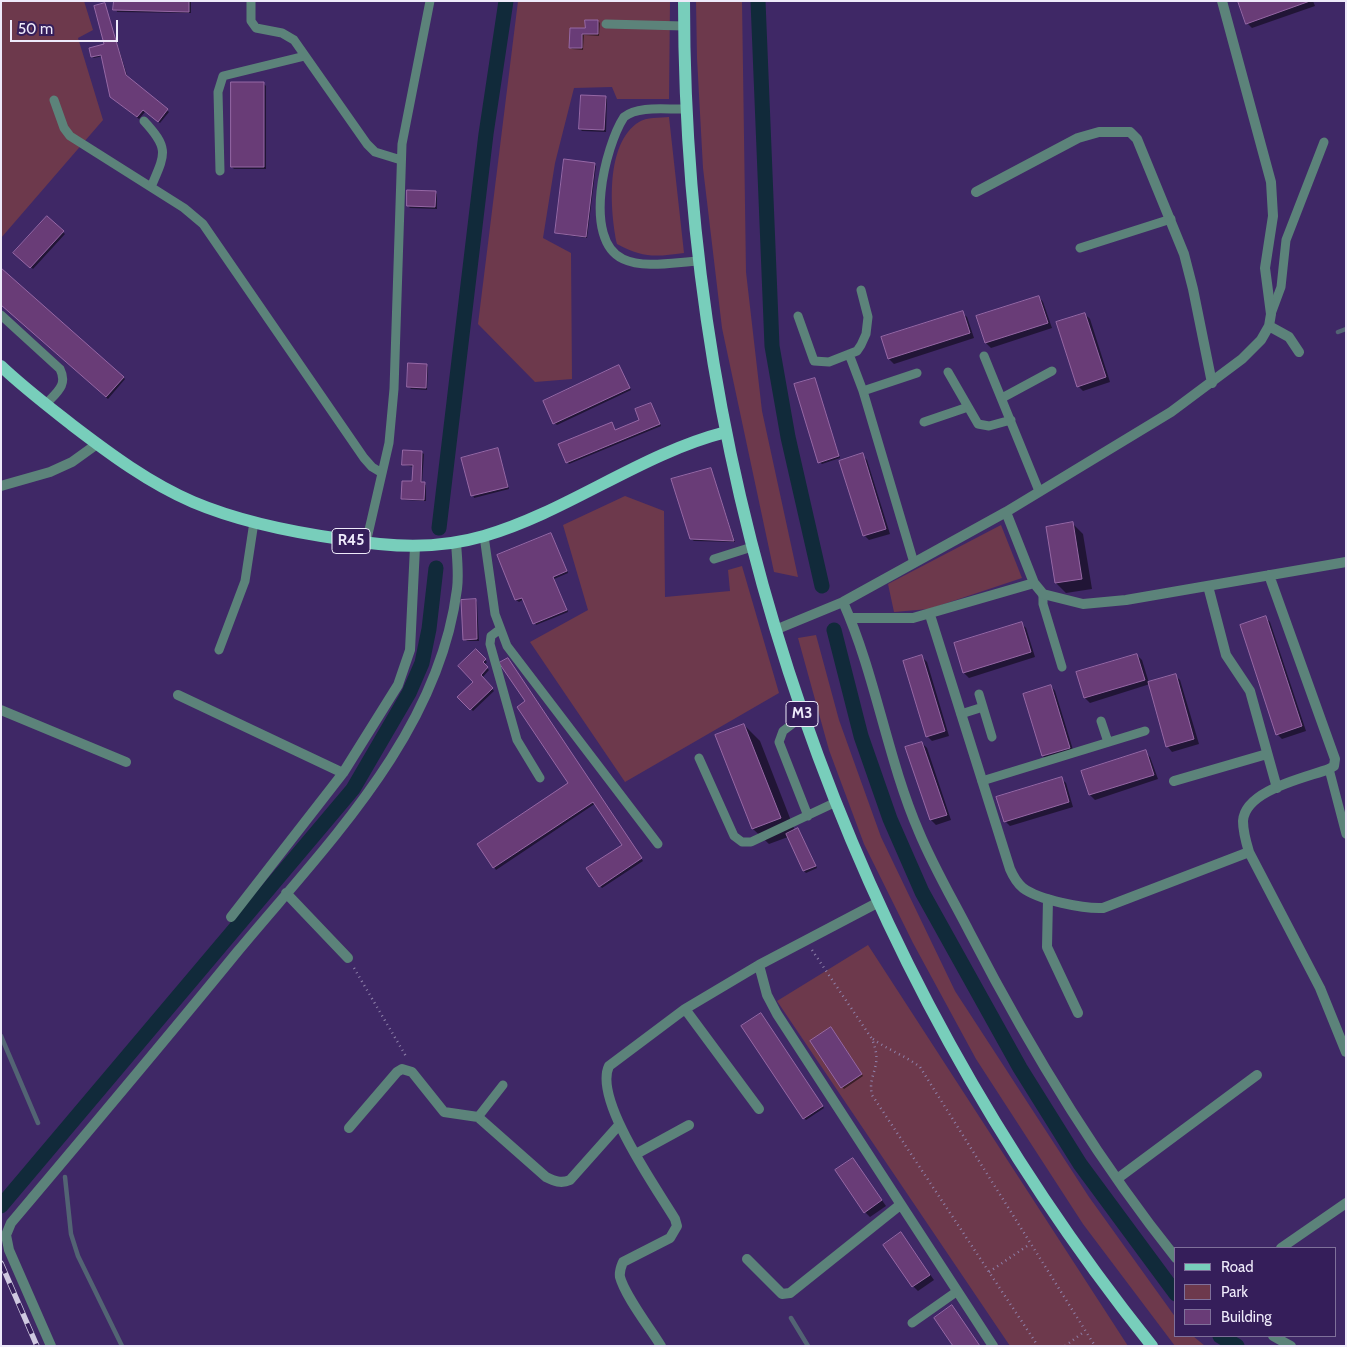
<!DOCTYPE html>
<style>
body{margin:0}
#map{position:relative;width:1347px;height:1347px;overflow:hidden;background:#3f2866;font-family:Cabin,sans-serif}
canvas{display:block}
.frame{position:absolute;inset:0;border:2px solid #eeeafa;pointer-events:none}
.legend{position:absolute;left:1174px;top:1247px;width:162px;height:90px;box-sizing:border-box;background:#351e5a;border:1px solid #7f709a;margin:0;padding:6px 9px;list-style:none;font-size:15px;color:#eeeafa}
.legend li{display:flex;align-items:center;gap:10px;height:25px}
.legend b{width:25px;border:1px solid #7f709a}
.scale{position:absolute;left:10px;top:20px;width:108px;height:22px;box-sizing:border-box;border:2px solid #eeeafa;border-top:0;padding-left:6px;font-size:15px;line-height:18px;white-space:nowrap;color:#eeeafa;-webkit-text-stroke:4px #351e5a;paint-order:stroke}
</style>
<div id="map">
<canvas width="1347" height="1347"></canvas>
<div class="frame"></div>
<ul class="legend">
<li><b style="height:6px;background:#78cebb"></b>Road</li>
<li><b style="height:14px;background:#6d394c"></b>Park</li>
<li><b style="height:14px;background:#693c77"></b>Building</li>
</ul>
<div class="scale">50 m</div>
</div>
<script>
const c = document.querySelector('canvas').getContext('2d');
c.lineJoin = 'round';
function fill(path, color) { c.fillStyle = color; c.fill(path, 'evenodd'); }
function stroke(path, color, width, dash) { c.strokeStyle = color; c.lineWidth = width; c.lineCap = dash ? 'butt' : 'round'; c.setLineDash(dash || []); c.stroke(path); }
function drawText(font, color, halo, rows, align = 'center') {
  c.font = font + ' Cabin,sans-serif'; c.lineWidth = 4; c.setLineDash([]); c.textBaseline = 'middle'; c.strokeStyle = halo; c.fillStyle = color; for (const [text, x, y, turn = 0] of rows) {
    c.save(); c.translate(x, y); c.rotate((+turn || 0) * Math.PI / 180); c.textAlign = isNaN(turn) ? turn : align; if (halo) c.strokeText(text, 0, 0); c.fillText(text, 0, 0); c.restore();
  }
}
const green = new Path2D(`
 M1 1H84L93 30 78 38 103 120 1 238Z
 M518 1H670L669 99H617L612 87 574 88 555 163 543 238 571 253 572 379 535 382 478 324Z
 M696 1H742L746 272 762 411 798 577 774 572 722 328 703 168 697 58Z
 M669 117 684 253C655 257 643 258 617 244 610 211 605 143 639 122 646 117 660 118 669 117Z
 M625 496 664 511 665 597 730 591 728 570 742 566 779 693 625 782 530 642 588 610 563 525Z
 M1001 525 1022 578 929 609 894 612 888 584Z
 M816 635 839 720 881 837 955 991 1089 1197 1176 1318V1336H1193L1205 1346H1175L1083 1224 976 1059 913 943 864 844 829 750 798 638Z
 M868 945 1128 1346H1010L777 1001Z`);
const shadow = new Path2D(`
 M115 1H191V13L117 12Z
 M1240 1H1313L1315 6 1252 28 1247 23Z
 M105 5 128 78 169 112 160 123 145 112 139 119 113 99 103 56 94 58 92 56 105 45Z
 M598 21 600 23 599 36 584 35 583 50 572 49 570 47 571 29 586 30Z
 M264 84 266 86V169H234L232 167Z
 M605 97 607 99 606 132 582 131 580 129Z
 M594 164 596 166 587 238 559 234 556 232Z
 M435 192 437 194V209L410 208 408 206Z
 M47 217 65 234 33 269 15 253Z
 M1 269 125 379 108 399 1 304Z
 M1039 297 1043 302 1052 328 991 348 986 343Z
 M962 313 967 317 974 338 894 364 889 359 883 338Z
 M1085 314 1090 319 1110 382 1083 391 1078 386Z
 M426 365 428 367 427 390 411 389 409 387Z
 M619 367 631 390 557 425 554 423Z
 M814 379 840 458 822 464 819 462Z
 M651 404 661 426 569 464 567 462 613 425 615 431 640 420Z
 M498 450 509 489 474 498 463 459Z
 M421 452 424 454 422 483 426 485V501L404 500 402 498 413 482 414 467 404 465Z
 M862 455 867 460 890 534 869 540 864 535Z
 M710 470 712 472 735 542 694 541 691 539Z
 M1073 524 1083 534 1092 589 1066 593 1056 583Z
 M552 536 568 573 554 579 568 612 536 625 524 599 519 602 516 600 498 556Z
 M475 600 477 602 479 641H467L465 639Z
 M1266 618 1270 622 1306 731 1282 739 1277 734Z
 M1021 623 1026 628 1035 657 969 678 964 673 955 644Z
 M476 651 487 662 484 665 489 670 482 678 494 691 473 711 459 697 475 682Z
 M1137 655 1142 660 1149 683 1175 675 1180 680 1199 744 1172 752 1168 747 1150 684 1090 703 1085 698 1078 673Z
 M922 657 927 662 949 736 932 741 927 736Z
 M510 661 643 861 602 888 600 886 623 845 596 803 496 870 479 844 569 784Z
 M1051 686 1055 691 1074 753 1048 761 1043 756Z
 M744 725 760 741 795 831 800 832 817 868 806 873 804 871 788 837 769 844 753 829Z
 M922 743 927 748 951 820 936 825 931 820Z
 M1145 752 1150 757 1158 779 1095 800 1090 795 1082 772Z
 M1061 778 1066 783 1073 807 1010 826 1005 821Z
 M763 1017 824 1108 806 1120 804 1118Z
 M833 1030 863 1076 844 1089 842 1087Z
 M853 1159 886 1206 870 1217 865 1212Z
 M901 1234 934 1280 918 1291 913 1286Z`);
const stream = new Path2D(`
 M1338 332 1346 329
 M1 1036 38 1123
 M65 1177 71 1234 78 1256 122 1346
 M791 1318 808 1346`);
const canal = new Path2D(`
 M758 1 772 346 788 437 822 586
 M439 528 486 134 506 1
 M834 630 861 736 890 819 922 892 1020 1068 1080 1164 1176 1294
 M1 1206 353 789 409 693 422 663 429 629 436 568
 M1220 1336 1237 1346`);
const building = new Path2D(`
 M114 1H189V12L113 10Z
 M1238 1H1310L1246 24Z
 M105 3 126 75 168 109 158 122 143 110 137 117 110 97 101 55 91 57 89 48 104 44 94 6Z
 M585 20H598V34H582V48H569L570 28H585Z
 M231 82H264V167H231Z
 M581 95 606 96 604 130 579 129Z
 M564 159 595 163 586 237 555 233Z
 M407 190 436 191 435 207 407 206Z
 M47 216 64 231 30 268 13 253Z
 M1 268 124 377 106 397 1 305Z
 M1039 296 1048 323 985 343 976 316Z
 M963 311 970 333 888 359 881 337Z
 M1085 313 1106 377 1077 387 1056 322Z
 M408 363 427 364 426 388 407 387Z
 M619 365 630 388 553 424 543 401Z
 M815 378 839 456 818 463 794 384Z
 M651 403 660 424 566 463 558 444 612 422 615 430 639 420 635 409Z
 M498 448 508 487 471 496 461 458Z
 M403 450 422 451 421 482H425L424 500 401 499 402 481H412L413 465H402Z
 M863 453 886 529 863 536 839 461Z
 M711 468 734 541 690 539 671 479Z
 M1073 522 1082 579 1055 583 1046 527Z
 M551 533 567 571 553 577 567 610 533 624 522 598 515 600 497 555Z
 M476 599 477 639 463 640 461 600Z
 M1266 616 1302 726 1276 735 1240 625Z
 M1022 622 1031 652 963 673 954 643Z
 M476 649 486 659 483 662 488 667 481 675 493 688 470 710 457 697 473 682 458 666Z
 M1137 654 1145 680 1084 698 1076 672Z
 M922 655 945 731 926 737 903 661Z
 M508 658 642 858 599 887 586 868 622 845 593 802 493 868 477 844 568 783 517 707 525 701 499 663Z
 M1176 674 1194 739 1166 747 1148 682Z
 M1051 685 1070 748 1042 756 1023 694Z
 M744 724 781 818 752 829 715 735Z
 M922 742 947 815 930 820 905 747Z
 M1146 750 1154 775 1089 795 1081 771Z
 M1062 777 1069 802 1004 822 996 797Z
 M798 828 816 866 803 871 786 834Z
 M761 1013 823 1106 803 1119 741 1026Z
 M831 1027 862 1074 841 1088 810 1041Z
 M853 1158 882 1200 864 1213 835 1170Z
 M901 1232 930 1275 912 1287 883 1245Z
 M952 1305 980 1346H953L934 1318Z`);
const path = new Path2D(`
 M812 950 872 1039C884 1068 867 1073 872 1095L1038 1346
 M354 968 407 1058
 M873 1039C888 1050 906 1056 920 1067L1095 1346
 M989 1272 1030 1244
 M1065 1346 1085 1331`);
const lane = new Path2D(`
 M251 1V21L256 28 282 33 294 40 367 144 375 152 401 160
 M606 24 684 26
 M54 100 64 128 70 136 184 208 203 224 364 458 372 467 382 473
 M686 109C668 110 639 105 624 117 605 146 582 240 623 259 644 269 676 262 699 261
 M144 121C170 149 165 154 151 187
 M220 171 218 92 223 76 305 56
 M1080 248 1171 219
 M1271 314 1281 287 1286 240 1324 142
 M1 315 60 369C68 385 57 392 46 404
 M798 316 814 361 829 362 857 351 861 345 866 334 868 317 861 290
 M849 354 863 391 914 563
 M984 356 1039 491
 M948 372 978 424 989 426 1011 420
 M863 391 917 373
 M1002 398 1052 371
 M924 422 968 407
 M484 536 495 614 507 646 658 844
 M366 543 389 443 394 389 402 144 430 1
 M714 559 752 547
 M1043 594V604L1062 667
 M499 630 491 636 490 644 517 740 540 778
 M219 650 245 581 254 522
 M979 694 992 737
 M961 714 983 707
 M803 716 783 731 779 742 808 816
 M1101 721 1108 742
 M699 758 734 836 742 842H751L834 803
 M1329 769 1346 834
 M982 781 1145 731
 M478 1117 503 1085
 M912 1323 956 1292`);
const street = new Path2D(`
 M976 192 1078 138 1099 132H1130L1137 139 1184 254 1193 289 1212 383
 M1269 326 1289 337 1299 352
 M1 486 50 472 72 462 97 444
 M1006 512 1034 583 1043 594 1083 604 1126 600 1346 562
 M1269 575 1335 759 1334 766 1329 769C1305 778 1245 790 1243 821 1243 832 1246 842 1249 852L1320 988 1346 1052
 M1208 586 1226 655 1250 691 1277 788
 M843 602C876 676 887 758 919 832 933 866 953 900 970 933 1029 1047 1095 1157 1176 1258
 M930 615 1010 869C1013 876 1017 883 1023 888 1039 900 1084 909 1103 908L1249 852
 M850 618H913L1034 583
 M775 630 843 602 1006 512 1171 412 1242 359 1261 340 1269 326 1271 314 1265 268 1273 216 1271 182 1222 1
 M178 695 343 773
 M1 710 126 762
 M1174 781 1267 754
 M286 893 348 958
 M1048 899 1047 947 1078 1013
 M877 903 759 965 767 995 777 1014 993 1346
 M231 917 343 773 398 685 410 650 415 547
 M685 1009 759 1109
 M349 1128 397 1072 402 1069 412 1072 444 1112 478 1117 546 1177C554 1181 561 1184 570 1180L619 1125
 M636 1154 689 1125
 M1117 1179 1257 1075
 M1281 1248 1346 1203
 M747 1259 782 1294 790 1293 900 1205
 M1273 1336 1291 1346
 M51 1346 9 1250 6 1235 11 1223C87 1133 163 1043 238 951 327 844 439 733 457 589 459 574 457 558 456 543
 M661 1346C650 1328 625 1296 620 1277 619 1271 621 1267 623 1262L670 1238 677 1226 675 1219C657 1189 593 1099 609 1066L685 1009 759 965`);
const primary = new Path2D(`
 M684 1C684 493 845 961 1152 1346
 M1 366C23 387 48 406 72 425 110 454 149 483 193 502 240 522 291 532 341 539 390 547 436 550 484 536 569 511 640 454 726 432`);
const rail = new Path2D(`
 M1 1263 37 1346`);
const shields = [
 [351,541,38],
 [802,714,32]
];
const shieldNames = [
 ["R45",351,541],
 ["M3",802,714]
];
fill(green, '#6d394c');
fill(shadow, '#0007');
stroke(stream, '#536474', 4.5);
stroke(canal, '#112a3a', 15);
fill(building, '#693c77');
stroke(building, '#9668a5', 1);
stroke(path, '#8f81aa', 2.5, [1, 4]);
stroke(lane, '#5c837a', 9);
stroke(street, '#5c837a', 10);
stroke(primary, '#78cebb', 12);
stroke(rail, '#cfc8e0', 5.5);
stroke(rail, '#351e5a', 4, [11]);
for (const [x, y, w] of shields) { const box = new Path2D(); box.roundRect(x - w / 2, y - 12.5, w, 25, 4); c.fillStyle = '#351e5a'; c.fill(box); stroke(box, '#eeeafa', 1); }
drawText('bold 15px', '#eeeafa', null, shieldNames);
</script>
